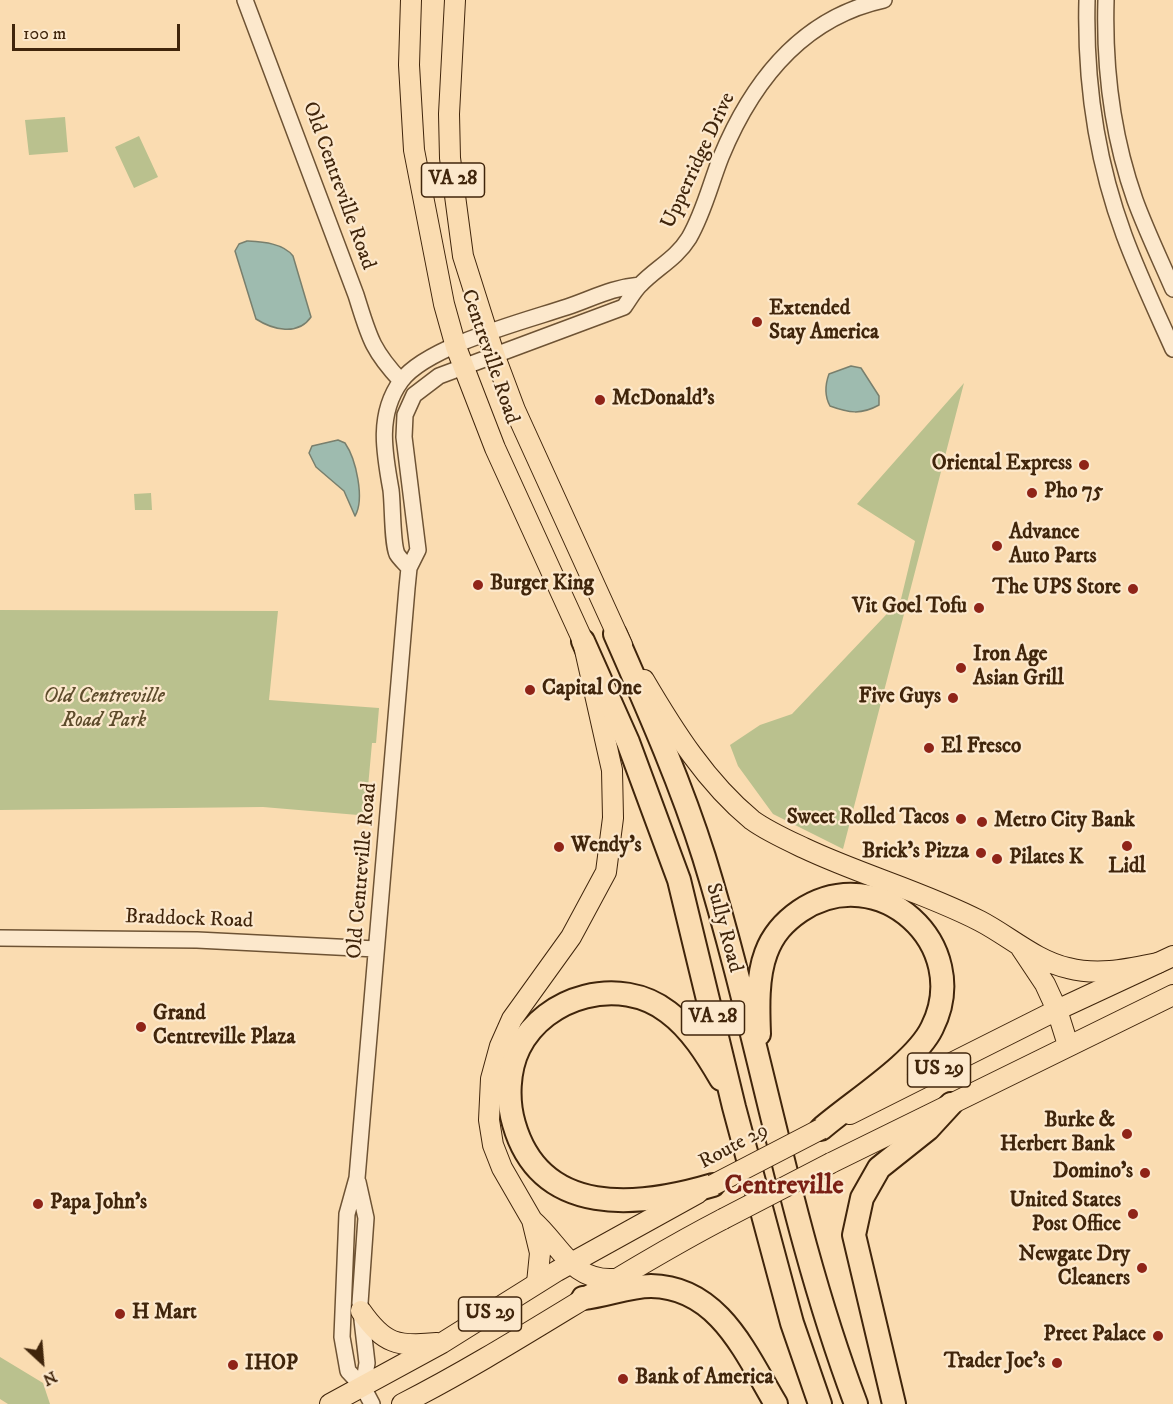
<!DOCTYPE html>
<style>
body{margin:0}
#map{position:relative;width:1173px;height:1404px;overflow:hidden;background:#fadcb1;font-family:"IM FELL DW Pica",serif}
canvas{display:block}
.north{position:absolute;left:12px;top:1332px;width:60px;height:60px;-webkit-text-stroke:4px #fce8cc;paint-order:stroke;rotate:154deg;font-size:16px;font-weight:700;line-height:24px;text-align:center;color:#40250b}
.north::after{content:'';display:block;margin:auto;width:21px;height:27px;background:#40250b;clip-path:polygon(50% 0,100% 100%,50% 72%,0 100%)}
.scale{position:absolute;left:12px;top:24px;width:168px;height:27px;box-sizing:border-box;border:3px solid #40250b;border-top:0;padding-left:8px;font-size:18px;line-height:21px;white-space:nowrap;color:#40250b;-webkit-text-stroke:4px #fce8cc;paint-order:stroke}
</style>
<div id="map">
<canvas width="1173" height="1404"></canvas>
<div class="north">N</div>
<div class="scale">100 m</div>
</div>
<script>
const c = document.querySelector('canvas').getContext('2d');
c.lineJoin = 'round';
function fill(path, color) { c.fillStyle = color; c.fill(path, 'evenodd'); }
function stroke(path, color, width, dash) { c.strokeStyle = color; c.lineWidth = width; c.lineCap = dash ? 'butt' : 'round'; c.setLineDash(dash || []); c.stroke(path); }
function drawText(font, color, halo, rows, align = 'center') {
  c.font = font + ' "IM FELL DW Pica",serif'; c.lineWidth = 4.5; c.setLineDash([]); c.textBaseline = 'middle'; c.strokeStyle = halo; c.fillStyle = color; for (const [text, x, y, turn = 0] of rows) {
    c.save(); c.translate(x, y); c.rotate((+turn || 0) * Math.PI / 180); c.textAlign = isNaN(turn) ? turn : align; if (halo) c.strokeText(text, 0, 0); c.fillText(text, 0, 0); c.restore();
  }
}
const green = new Path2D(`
 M65 117 68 152 29 155 25 120Z
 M139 136 158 177 134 188 115 147Z
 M964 383 843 849 773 814 738 766 730 745 760 725 792 714 901 599 915 541 857 504Z
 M151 493 152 510H135L134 494Z
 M0 610 278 611 269 700 379 708 376 743H372L368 787 373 788 370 816 263 807 0 810Z
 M0 1357 43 1383 50 1404H8L0 1399Z`);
const water = new Path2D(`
 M247 241C263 242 283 243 293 256L311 317C298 336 273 330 256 319L235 251 239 244Z
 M851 366 861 368 879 396V405C861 415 849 413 830 406 824 395 825 385 829 374Z
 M338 440 345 443C356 459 365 499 355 516L344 491 316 467 309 453 312 446Z`);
const tertiary = new Path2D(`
 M245 0 356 295C369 336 371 349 401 381
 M1087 0C1085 80 1096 159 1124 235 1138 273 1156 311 1173 349
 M1106 0C1104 68 1112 135 1135 200 1146 230 1160 259 1173 289
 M409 568C406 564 400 559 397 554 392 543 393 506 391 490 384 452 377 414 401 381 427 346 525 321 567 307 594 298 610 288 640 285
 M0 938 197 940 376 949
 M358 1182 366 1218 360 1303 367 1363 363 1387
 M372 1404 363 1387 348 1371 342 1337 347 1214 357 1178 407 588 409 568 418 550 404 437 405 415 414 395 439 376 624 307C629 300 634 291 640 285 656 268 676 259 689 238 704 212 710 185 721 157 752 82 801 18 884 0`);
const primary = new Path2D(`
 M1057 1010 1068 1045
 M850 1114 1057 1010 1173 956
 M831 1163 1173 995
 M361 1311C384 1344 397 1347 437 1343
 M330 1404 442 1343 557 1271 698 1193
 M402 1404C512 1348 613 1276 723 1219`);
const trunk = new Path2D(`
 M411 0 409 65 414 150 444 304 456 347 495 448 583 641 612 770 613 818 606 872 571 937 512 1019 500 1046 491 1079 489 1120 493 1145 502 1168 532 1220 540 1253 537 1283
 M455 0 449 114 450 158 463 256 494 354 515 410 622 645
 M644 680C674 731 706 782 752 820 767 831 787 840 804 848 861 875 924 892 980 921 1009 936 1036 961 1068 968 1099 976 1128 969 1158 963
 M1021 948 1045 984 1057 1010
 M532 1220C560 1244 571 1281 613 1279`);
const motorway = new Path2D(`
 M615 634C647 707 680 781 704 857 760 1038 789 1227 856 1404
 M583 641 628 742 679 880 734 1107 792 1323 820 1404
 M759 1034C758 1008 757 977 766 953 773 934 784 922 800 911 879 858 974 945 932 1028 915 1063 852 1102 821 1129
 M713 1185C639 1207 541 1218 514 1124 507 1101 508 1070 519 1048 545 996 620 975 668 1012 691 1029 707 1055 721 1079
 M583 1298C606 1296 628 1286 651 1286 719 1287 746 1354 776 1404
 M894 1404 854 1235 862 1198 879 1168 928 1129 951 1104`);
const primaryBridge = new Path2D(`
 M713 1185 821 1129
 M723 1219 831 1163`);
const markers = [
 [757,322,6,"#8f2418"],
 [600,400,6,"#8f2418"],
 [1084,465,6,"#8f2418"],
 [1032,493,6,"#8f2418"],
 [997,546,6,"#8f2418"],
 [478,585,6,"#8f2418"],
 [1133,589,6,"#8f2418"],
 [979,608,6,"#8f2418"],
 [961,668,6,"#8f2418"],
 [530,690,6,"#8f2418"],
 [953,698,6,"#8f2418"],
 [929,748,6,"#8f2418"],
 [961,819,6,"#8f2418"],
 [982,822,6,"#8f2418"],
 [1127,846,6,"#8f2418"],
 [559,847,6,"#8f2418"],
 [981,853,6,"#8f2418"],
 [997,859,6,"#8f2418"],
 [141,1027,6,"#8f2418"],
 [1127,1134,6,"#8f2418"],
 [1145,1173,6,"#8f2418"],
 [38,1204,6,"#8f2418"],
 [1133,1214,6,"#8f2418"],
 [1142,1268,6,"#8f2418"],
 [120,1314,6,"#8f2418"],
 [1158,1336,6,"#8f2418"],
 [1057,1363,6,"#8f2418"],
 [233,1365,6,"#8f2418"],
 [623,1379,6,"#8f2418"]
];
const shields = [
 [453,180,63],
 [713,1018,63],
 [939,1070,63],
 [490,1314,63]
];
const shieldNames = [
 ["VA 28",453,180],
 ["VA 28",713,1018],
 ["US 29",939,1070],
 ["US 29",490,1314]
];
const streetNames = [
 ["Upperridge Drive",699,161,-65],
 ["Old Centreville Road",338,186,70],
 ["Centreville Road",489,357,71],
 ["Old Centreville Road",363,871,-85],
 ["Braddock Road",189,920,2],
 ["Sully Road",723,928,75],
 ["Route 29",734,1147,-28]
];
const poiNames = [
 ["Extended",769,310],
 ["Stay America",769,334],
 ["McDonald's",612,400],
 ["Oriental Express",1072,465,"right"],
 ["Pho 75",1044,493],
 ["Advance",1009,534],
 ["Auto Parts",1009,558],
 ["Burger King",490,585],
 ["The UPS Store",1121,589,"right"],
 ["Vit Goel Tofu",967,608,"right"],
 ["Iron Age",973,656],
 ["Asian Grill",973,680],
 ["Capital One",542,690],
 ["Five Guys",941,698,"right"],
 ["El Fresco",941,748],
 ["Sweet Rolled Tacos",949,819,"right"],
 ["Metro City Bank",994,822],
 ["Wendy's",571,847],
 ["Brick's Pizza",969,853,"right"],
 ["Pilates K",1009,859],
 ["Lidl",1127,868,"center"],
 ["Grand",153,1015],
 ["Centreville Plaza",153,1039],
 ["Burke &",1115,1122,"right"],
 ["Herbert Bank",1115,1146,"right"],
 ["Domino's",1133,1173,"right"],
 ["United States",1121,1202,"right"],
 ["Post Office",1121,1226,"right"],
 ["Papa John's",50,1204],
 ["Newgate Dry",1130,1256,"right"],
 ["Cleaners",1130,1280,"right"],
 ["H Mart",132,1314],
 ["Preet Palace",1146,1336,"right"],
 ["Trader Joe's",1045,1363,"right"],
 ["IHOP",245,1365],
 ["Bank of America",635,1379]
];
const parkNames = [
 ["Old Centreville",104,698],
 ["Road Park",104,722]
];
const districtNames = [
 ["Centreville",784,1187]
];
fill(green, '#bac18e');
fill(water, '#9ebbaf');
stroke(water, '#787f6d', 1.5);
stroke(tertiary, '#6e5334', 18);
stroke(primary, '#40250b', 22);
stroke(trunk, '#40250b', 22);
stroke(motorway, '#40250b', 26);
stroke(tertiary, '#fce8cc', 15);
stroke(primary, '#fadcb1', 20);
stroke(trunk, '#fadcb1', 20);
stroke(motorway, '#fadcb1', 22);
stroke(primaryBridge, '#40250b', 22, []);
stroke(primaryBridge, '#fadcb1', 20);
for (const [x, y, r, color] of markers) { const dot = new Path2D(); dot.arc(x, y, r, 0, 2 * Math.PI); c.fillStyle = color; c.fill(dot); stroke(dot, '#fce8cc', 2); }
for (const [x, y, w] of shields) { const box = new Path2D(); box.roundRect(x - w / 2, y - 17, w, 34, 4.5); c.fillStyle = '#fce8cc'; c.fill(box); stroke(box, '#40250b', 1.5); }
drawText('bold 20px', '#40250b', null, shieldNames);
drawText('21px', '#40250b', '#fce8cc', streetNames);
drawText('bold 21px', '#40250b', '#fce8cc', poiNames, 'left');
drawText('italic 21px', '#5e4c2c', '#fce8cc', parkNames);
drawText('bold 27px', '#7a1f14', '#fce8cc', districtNames);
</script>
